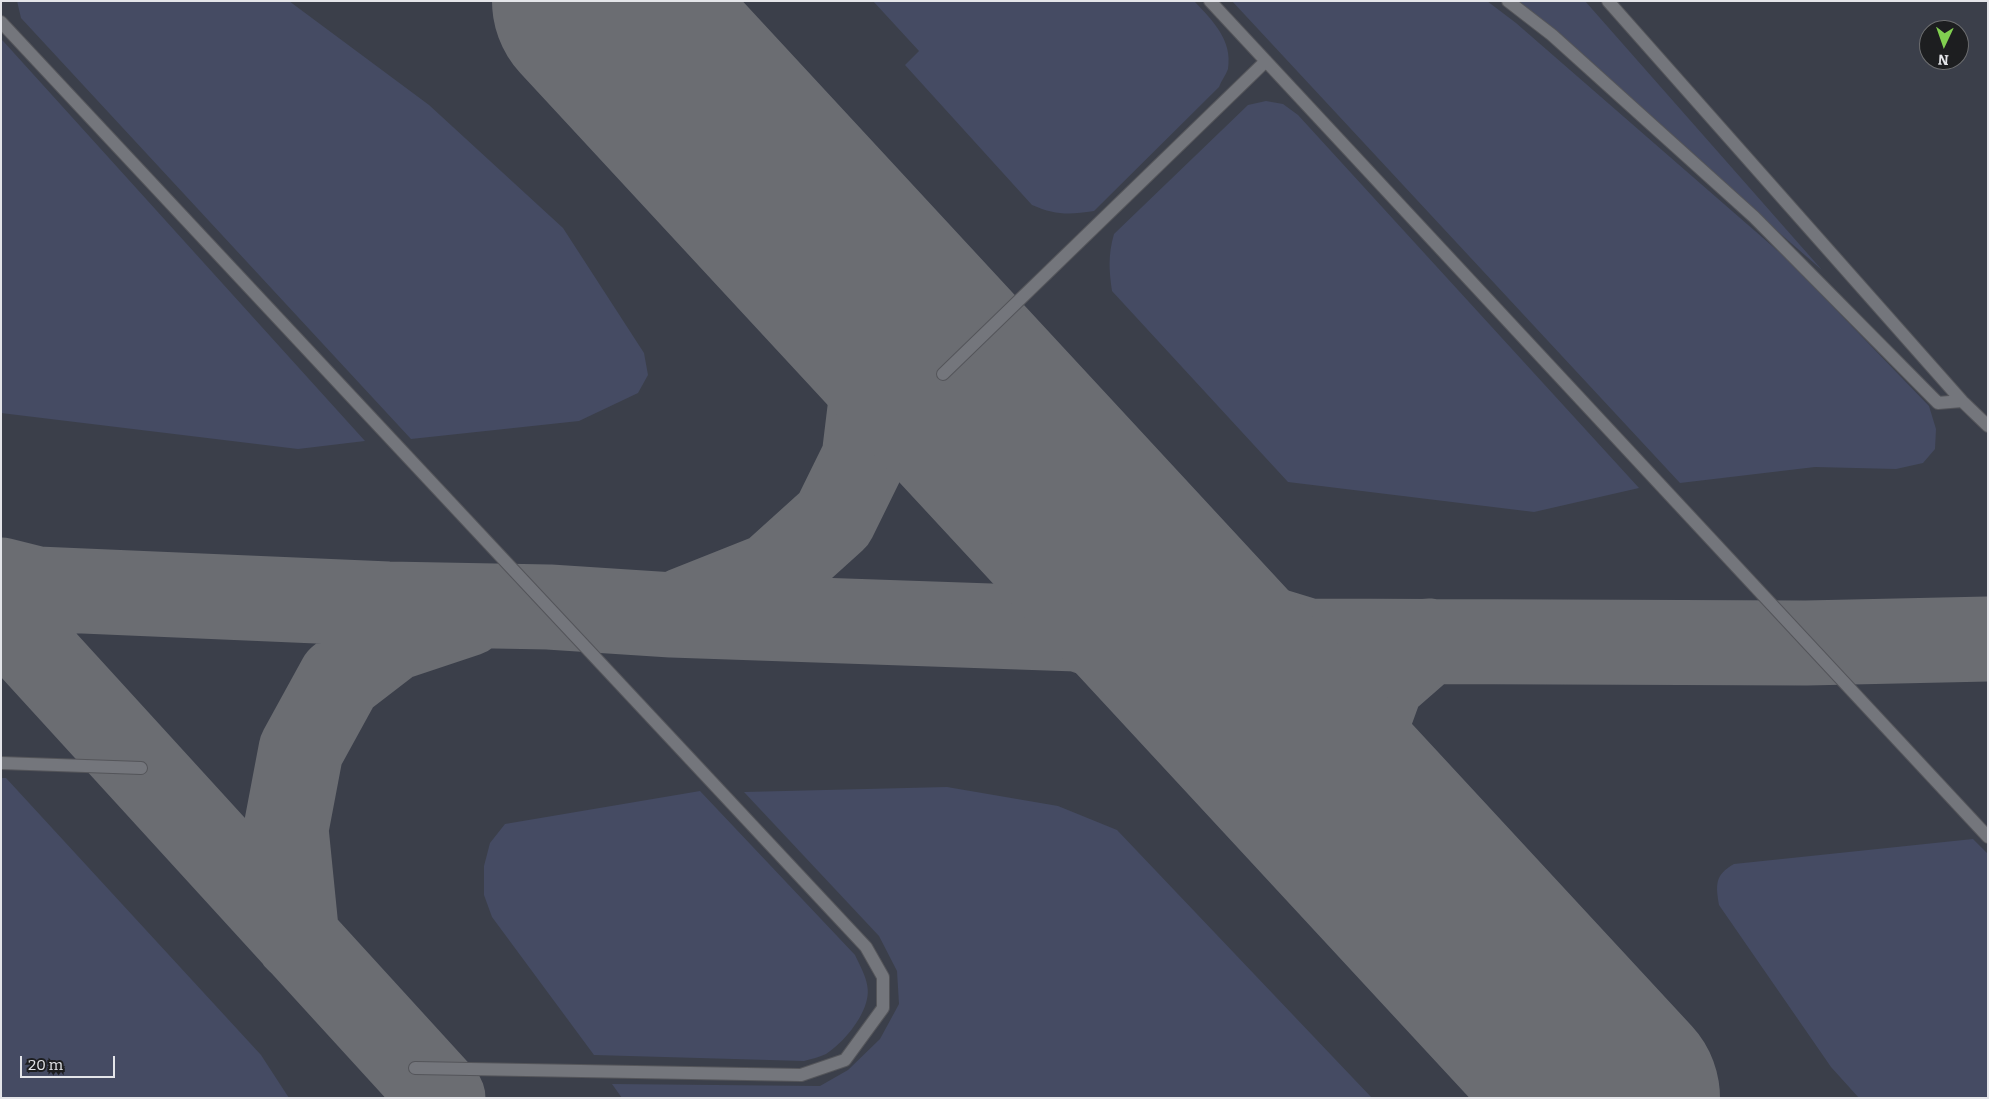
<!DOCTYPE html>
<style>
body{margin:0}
#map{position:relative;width:1989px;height:1099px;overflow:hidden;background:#34363c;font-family:Bitter,serif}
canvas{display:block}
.frame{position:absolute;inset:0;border:2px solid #e4e5e9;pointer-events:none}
.north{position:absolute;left:1919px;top:20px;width:50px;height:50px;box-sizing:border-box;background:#1d1e20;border:1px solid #6d6e70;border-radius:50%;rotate:183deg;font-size:14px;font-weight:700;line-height:20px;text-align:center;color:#e4e5e9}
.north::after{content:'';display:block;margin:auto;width:18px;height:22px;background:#81d050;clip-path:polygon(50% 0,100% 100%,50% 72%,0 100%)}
.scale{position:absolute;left:20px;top:1056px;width:95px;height:22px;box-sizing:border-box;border:2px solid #e4e5e9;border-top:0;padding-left:6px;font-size:15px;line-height:18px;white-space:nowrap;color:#e4e5e9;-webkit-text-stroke:4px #1d1e20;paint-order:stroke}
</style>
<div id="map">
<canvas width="1989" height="1099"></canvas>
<div class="frame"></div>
<div class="north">N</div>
<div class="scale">20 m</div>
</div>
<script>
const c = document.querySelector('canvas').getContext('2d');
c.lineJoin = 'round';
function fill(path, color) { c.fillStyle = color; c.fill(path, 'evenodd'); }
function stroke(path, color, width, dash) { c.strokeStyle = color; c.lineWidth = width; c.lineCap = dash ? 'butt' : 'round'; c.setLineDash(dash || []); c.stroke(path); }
const built = new Path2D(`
 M1 1H1988V1098H1ZM1929 30H1959V60H1929Z`);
const green = new Path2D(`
 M17 1H289L429 105 563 228 644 353 648 375 638 393 579 421 411 439 21 18Z
 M873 1H1194C1212 20 1233 40 1228 69 1226 75 1221 81 1219 87L1094 211C1069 215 1055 215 1032 205L905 65 919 51Z
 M1232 1H1487L1516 23 1786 258 1929 406 1936 429 1935 449 1923 463 1896 469 1815 467 1680 483Z
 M1508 1H1585L1822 270 1552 35Z
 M1 39 4 42 365 441 298 449 1 413Z
 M1266 101 1283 104 1298 115 1639 488 1534 512 1288 482 1112 291C1109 270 1108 255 1114 234L1248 105Z
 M1 778H6L261 1055 289 1098H1Z
 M947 787 1058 806 1117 830 1372 1098H622L612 1084 820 1086 848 1070 880 1039 899 1004 897 971 879 936 744 792Z
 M700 791 855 955C861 968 871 984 867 999 863 1019 843 1043 826 1054 820 1057 811 1059 804 1061L594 1055 492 917 484 895V866L490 843 505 824Z
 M1973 839 1988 854V1098H1859L1831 1067 1719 905C1716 886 1714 875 1734 864Z`);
const taxiway = new Path2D(`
 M579 1 644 52
 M1111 555 1216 613 1308 641 1806 643 1988 639
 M1 580 37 589 388 604 549 607 672 615 1077 629 1185 661 1272 728
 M684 610 772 575 834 519 864 458 873 384 849 273
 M1 614 443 1098
 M1429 641 1382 682 1362 737 1373 802 1430 899
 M297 939 286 829 301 750 340 679 392 639 467 614`);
const runway = new Path2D(`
 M598 1 1614 1098`);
const minor = new Path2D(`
 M1210 1 1988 837
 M1508 1 1552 35 1754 217 1938 403 1962 401
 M1608 1 1962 401 1988 426
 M1 22 866 947 883 977V1008L845 1060 801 1075 415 1068
 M943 374 1266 61
 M1 763 141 768`);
fill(built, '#3b3f4a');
fill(green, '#454b63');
stroke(taxiway, '#6b6d72', 85);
stroke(runway, '#6b6d72', 212);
stroke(minor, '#54555a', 14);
stroke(minor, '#74767c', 12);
</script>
